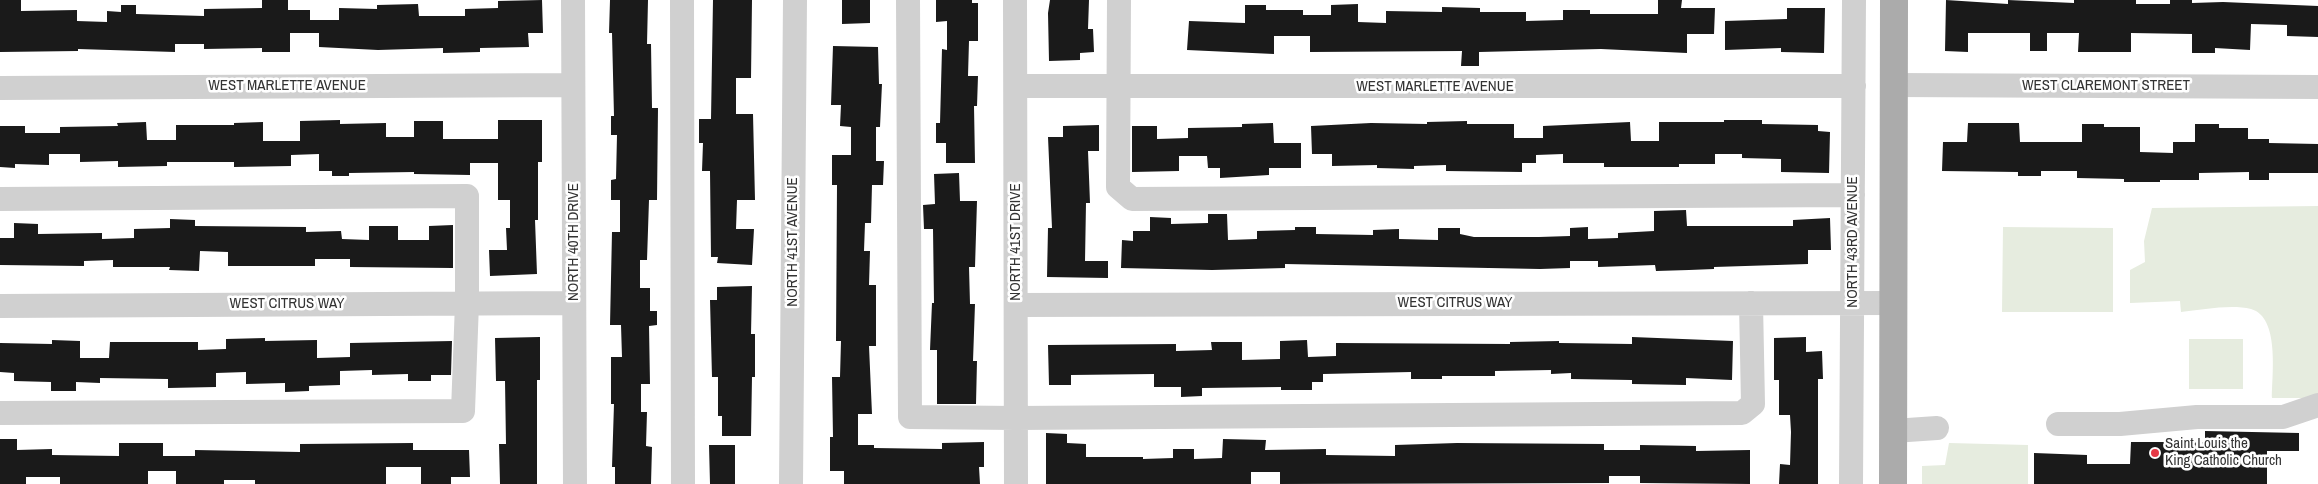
<!DOCTYPE html>
<style>
body{margin:0}
canvas{display:block;background:#fff}
</style>
<canvas width="2318" height="484"></canvas>
<script>
const c = document.querySelector('canvas').getContext('2d');
c.lineJoin = 'round';
function fill(path, color) { c.fillStyle = color; c.fill(path, 'evenodd'); }
function stroke(path, color, width, dash) { c.strokeStyle = color; c.lineWidth = width; c.lineCap = dash ? 'butt' : 'round'; c.setLineDash(dash || []); c.stroke(path); }
function drawText(font, color, halo, rows, align = 'center') {
  c.font = font + ' "Archivo Narrow",sans-serif'; c.lineWidth = 5; c.setLineDash([]); c.textBaseline = 'middle'; c.strokeStyle = halo; c.fillStyle = color; for (const [text, x, y, turn = 0] of rows) {
    c.save(); c.translate(x, y); c.rotate((+turn || 0) * Math.PI / 180); c.textAlign = isNaN(turn) ? turn : align; if (halo) c.strokeText(text, 0, 0); c.fillText(text, 0, 0); c.restore();
  }
}
const green = new Path2D(`
 M2318 206V398H2272C2272 375 2280 317 2251 309 2230 304 2202 310 2181 312L2180 301 2130 303V270L2145 262 2144 241 2152 208Z
 M2003 227 2113 228V312H2002Z
 M2189 339H2243V389H2189Z
 M1949 443 2028 445V484H1922V466L1945 465Z`);
const building = new Path2D(`
 M0 0H21V11L77 10V21L107 22V11L121 12V5H136V14L204 16V9L262 8V0H288V10H310V20H339V8L377 9V5L418 4 419 16H465V9L498 8V1L542 0 543 33H528L529 47 480 48V52L443 53V48L378 50 319 47V33H290V52H262V48L204 49V44H175V52L78 49V51L0 52Z
 M610 0H648L647 44H651L652 108H658L657 200H649L647 260H640V288H650V311H657V325L649 326 650 384H641V412H647L646 446 652 447 651 484H615V467H612L614 404H611V357H622L621 325H610L612 232H620V200H611V180L616 179 617 135H611V116H614L612 33H609Z
 M713 0H752L751 78H736V114H753L755 200H737L736 229H754L752 265 717 263 718 257H711L710 171H702L703 143H699V119H711Z
 M842 0H870V23L842 24Z
 M936 0H972V3H978V41H969L968 76H978L977 106H974L975 163H946V143H936V123H940L942 49 947 50V21L936 22Z
 M1050 0H1089L1088 29H1093L1094 52 1080 53V60L1049 61 1048 13Z
 M1658 0H1682L1681 8H1715L1714 34H1687V53L1601 49 1479 52V66H1461L1462 51 1310 52V36H1274V54L1187 50 1189 21 1245 23V5H1266V10H1303V15H1331V5L1358 4V22L1386 23V11L1442 12V7L1480 8V12H1526V21L1563 20V10H1590V14H1658Z
 M1946 0 2008 4V0L2074 3V0H2136V4H2170V0H2192V3L2223 2 2318 6V37L2287 36V25L2251 24 2250 50 2215 48V53H2192V34L2131 33V52H2078L2079 33H2047V51H2030V33H1968V52L1945 51Z
 M1787 8H1825L1824 53 1781 52V48L1725 50V21L1787 19Z
 M833 46 878 47 879 84H882L880 127H876V161H884L883 185H872L871 223H865L864 251H870L869 285H876V346H869L872 414H858V445H874V448L942 449V443L984 442V467H979L980 484H844V471H830V437H833L832 377H840L841 341H836L837 185H832V155H851V127L840 126 841 105H831Z
 M340 120V124L386 123V137H414V121H443V139H498V120H542V162H538V220H535L537 274 490 276 489 250H507L506 228H510V200H498V163H470V175L414 174V172L349 173V176H332V171H319V154L291 155V166L234 167V162H167V166L118 167V161L80 162V154H49V165L15 164V168L0 167V126H25V133H60V127L118 126 117 123 146 122 147 140H176V125H234V123L263 122V141H300V121Z
 M1724 120H1762V124L1818 125V131L1830 132 1829 173 1781 172V159L1742 158V154H1715V164H1679V167H1604V163H1563V154L1536 155V163H1522V172L1446 171V165L1414 166V169L1377 168V165L1332 166V154H1312L1311 126 1371 123 1427 124V122L1467 121V124H1514V138H1543V126L1630 122 1631 141H1659V122H1724Z
 M1273 123 1274 143H1301V168H1269V175L1220 178V168H1208L1207 156H1179V171L1132 172V126H1157V139L1188 138V128L1242 127V124Z
 M1968 123H2019L2020 142H2082V124H2104V127H2140V152L2173 153V142H2195V124H2219V128H2248V139H2269V143L2318 144V173H2269V180H2249V172L2199 173V180H2160V182H2124V179L2077 178V171H2041V176H2018V172L1942 171 1943 142H1967Z
 M1099 125V151H1088L1090 203H1086L1085 261H1108V278L1047 277 1048 228H1052L1048 137H1063V126Z
 M959 173 960 201H977L975 267H969L970 304H975L973 361H977L976 404H937V350H930L932 303H934L933 229H924L923 205 935 204 934 174Z
 M1686 210 1687 226H1793V220L1830 218 1831 250H1808V264L1714 267V269L1689 270 1656 271 1655 265 1598 267V261H1570V268L1540 269 1285 264V268L1212 270 1121 268 1122 240 1133 241V231H1150V217L1171 218V224L1208 223V214H1227L1228 240 1257 239V231L1295 230V227H1316V234L1373 235V230L1399 229V239L1438 240V228H1460V234L1474 237H1539L1570 236V228L1588 227V239L1618 238V233L1654 231V211Z
 M170 219 195 220V226L306 227V232L341 231 342 239 369 240V226H398V240H429V226L453 225V268L350 267V259H315V266H228V252L200 251 199 271 169 270 170 267H113V260L84 261V266L0 265V238H14V223L38 224V234L102 233V239L134 238V229L170 228Z
 M752 286 751 334H755V377H752L751 436H722V416H718V377H712L710 300H717V287Z
 M540 337V380H537V484H500L499 444H506L505 381H496L495 338Z
 M1632 337 1733 341 1732 380 1686 378V385L1632 384V380L1571 379V373L1551 374V370L1495 371V376H1442V379H1411V372L1323 374V382H1312V390H1281V387L1202 388V396L1181 397V387H1154V374L1071 375V385H1049L1048 345 1176 344V351L1212 350 1211 342H1242V360L1280 359V341L1307 340 1308 357 1336 356V343L1510 344V342L1559 341V343L1632 344Z
 M1806 337V352L1822 351 1823 379H1818V484H1779L1780 464 1790 465 1791 432 1790 415H1779V380H1774V338Z
 M265 338V341L317 340V358L350 357V343L452 341 451 375H431V381H408V374L372 375V370L340 371V385L309 386V391L285 392V383L246 384V372L216 373V387L168 388V379L100 378V383L76 382V391H51V382L14 381V373L0 372V343L52 344V340L80 341V358H109L110 342H198V350L226 349V339Z
 M2205 431 2299 433V451H2267V484H2034V453L2087 455V464H2130L2131 442H2205Z
 M1046 433 1067 434V443L1086 444V457H1143V459L1173 458V449H1194V459L1222 458 1223 439 1266 440 1265 450 1326 449V455L1395 456V445L1457 443 1604 444V450H1640V445L1696 446V451L1750 450V484L1640 483V476H1609V483L1280 484V472H1251V484H1046Z
 M0 439H17V450L52 449V455L119 456V443H163V456H195V450L300 452V444L413 443V450H469L470 477H451V484H421V467H386V484H255V480H224V484H176V471H148V484H60V477H26V484H0Z
 M709 445H735V484H710Z`);
const minor = new Path2D(`
 M573 0 575 484
 M682 0 683 484
 M908 0 910 417 1016 418 1742 413 1753 404 1751 303
 M1015 0 1016 484
 M1119 0 1118 187 1132 199 1853 195
 M1894 85 2318 87
 M1016 86H1854
 M0 88 573 85
 M0 199 467 196V303L463 411 0 413
 M1016 305 1893 303
 M0 306 574 303
 M2058 424H2120L2197 417H2283L2318 405
 M1893 431 1937 428
 M791 484 795 0
 M1851 484 1854 0`);
const major = new Path2D(`
 M1893 484 1894 0`);
const markers = [
 [2155,453,5,"#e63946"]
];
const streetNames = [
 ["WEST MARLETTE AVENUE",287,86],
 ["WEST CLAREMONT STREET",2106,86],
 ["WEST MARLETTE AVENUE",1435,87],
 ["NORTH 40TH DRIVE",574,242,-90],
 ["NORTH 41ST AVENUE",793,242,-90],
 ["NORTH 41ST DRIVE",1016,242,-90],
 ["NORTH 43RD AVENUE",1853,242,-90],
 ["WEST CITRUS WAY",1455,303],
 ["WEST CITRUS WAY",287,304]
];
const poiNames = [
 ["Saint Louis the",2165,444],
 ["King Catholic Church",2165,461]
];
fill(green, '#e6ecdf');
fill(building, '#1a1a1a');
stroke(minor, '#d0d0d0', 24);
stroke(major, '#ababab', 28);
for (const [x, y, r, color] of markers) { const dot = new Path2D(); dot.arc(x, y, r, 0, 2 * Math.PI); c.fillStyle = color; c.fill(dot); stroke(dot, '#fff', 2); }
drawText('15px', '#333', '#fff', streetNames);
drawText('15px', '#333', '#fff', poiNames, 'left');
</script>
